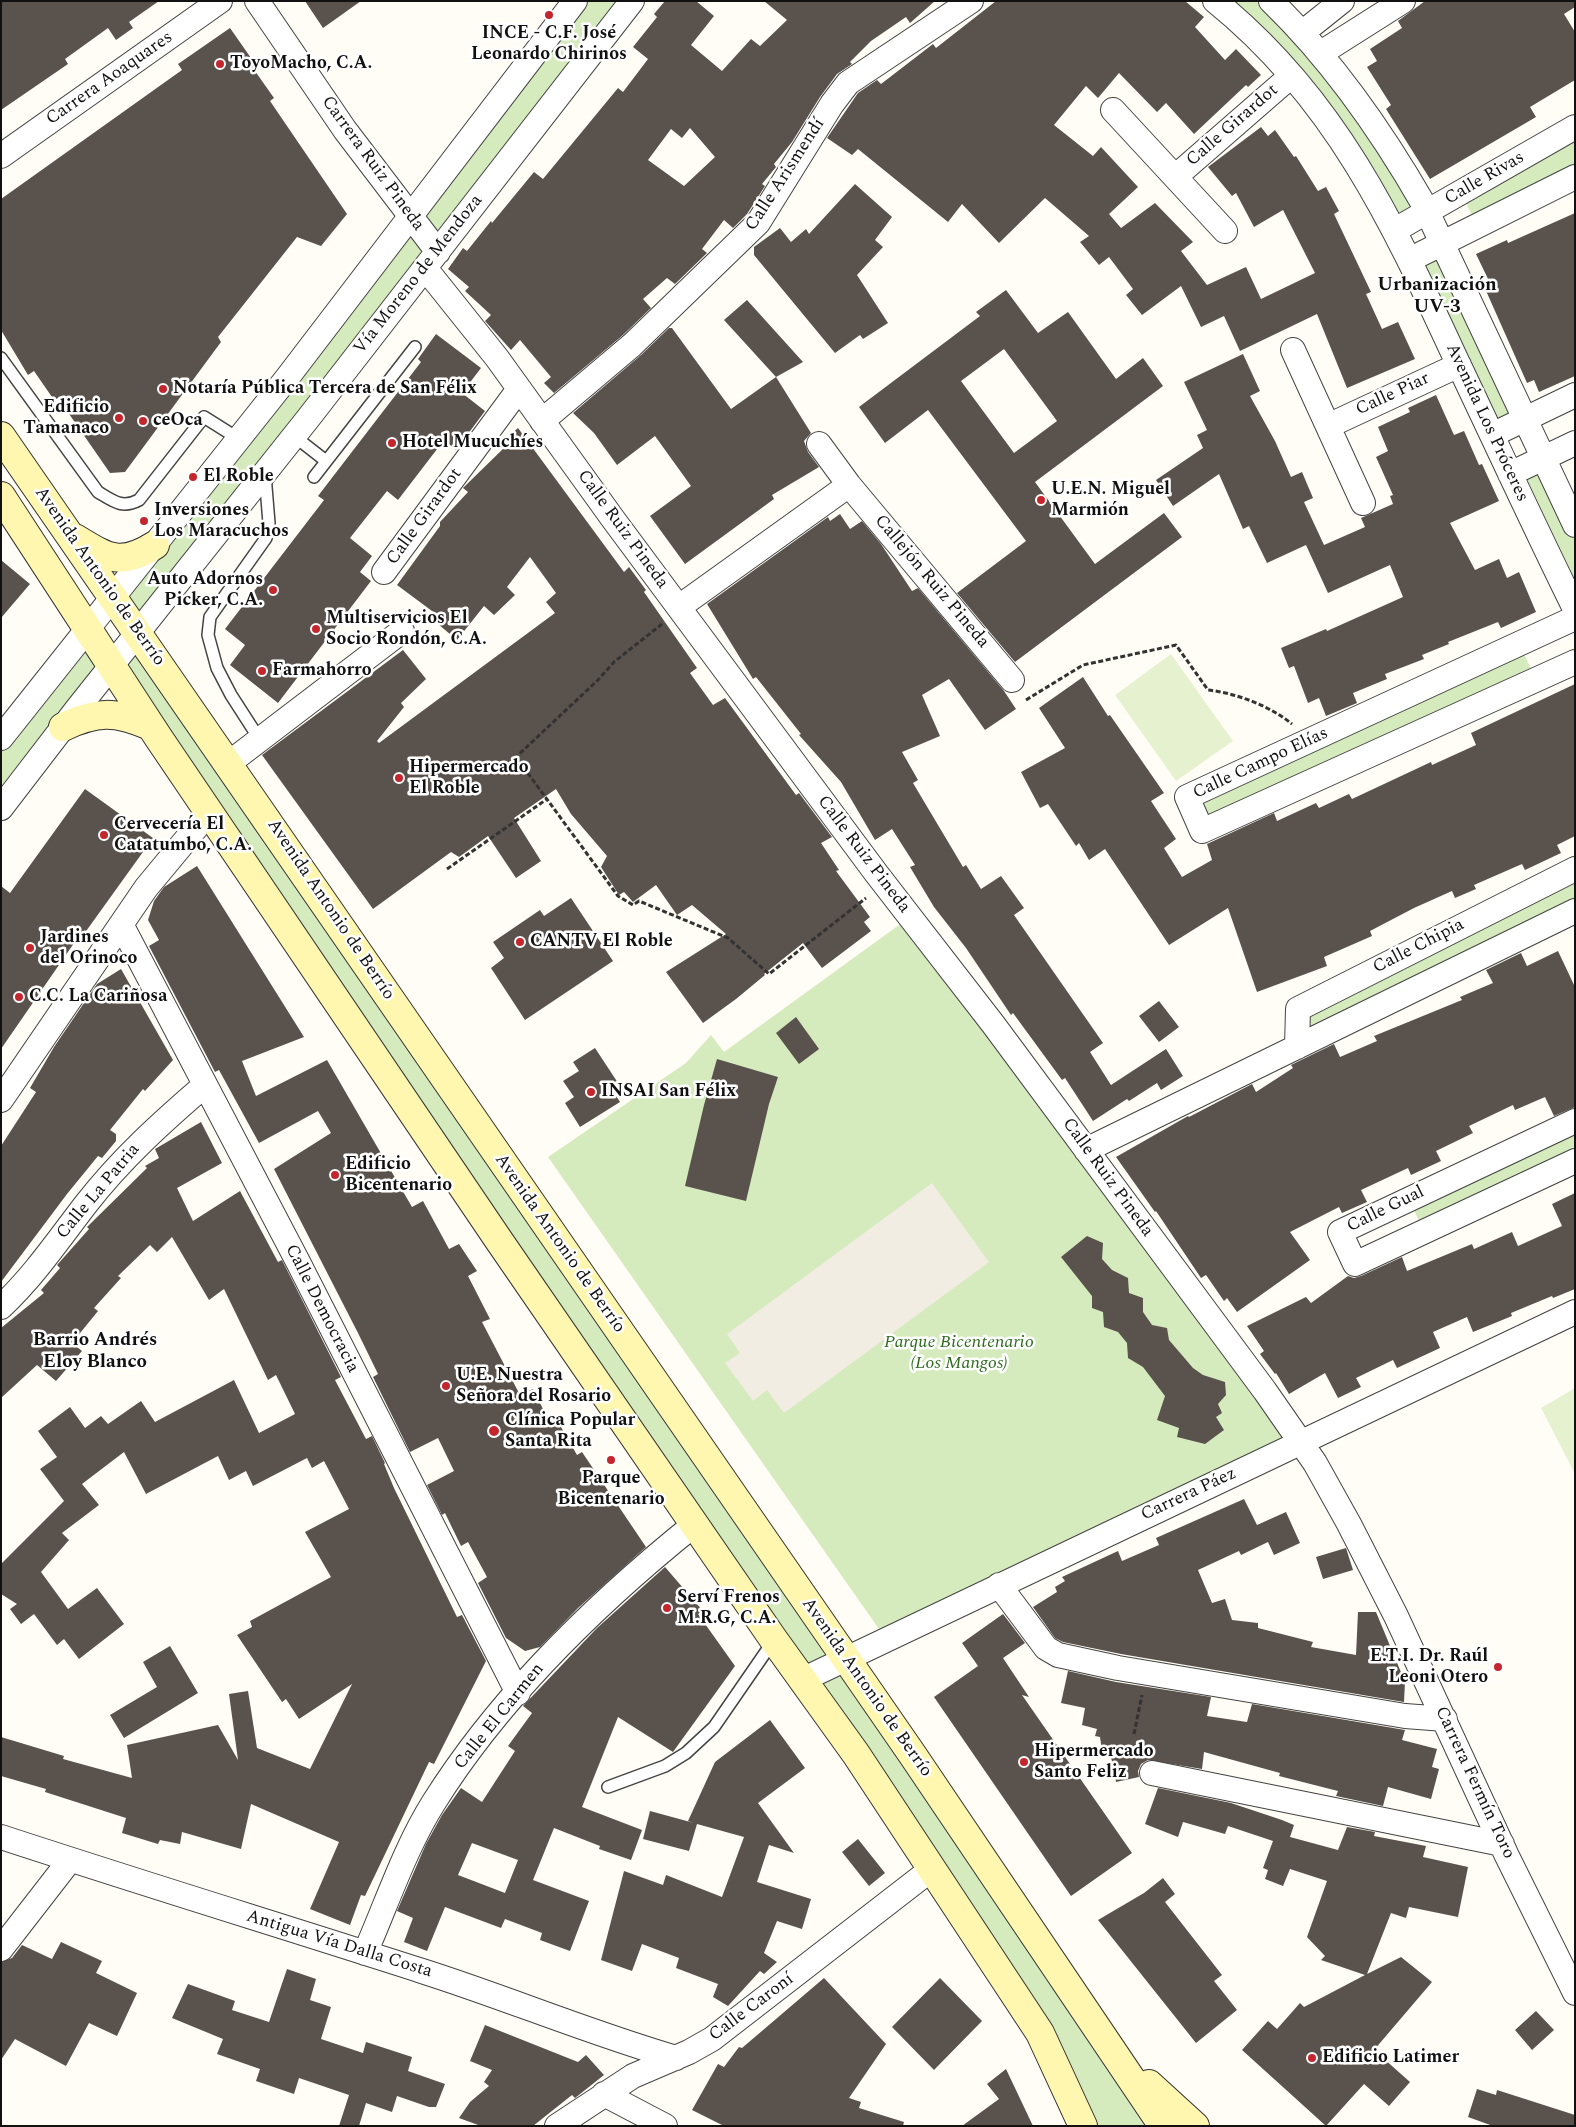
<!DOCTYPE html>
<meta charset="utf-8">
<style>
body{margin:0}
#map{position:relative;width:1576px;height:2127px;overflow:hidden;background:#fffdf5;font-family:Spectral,serif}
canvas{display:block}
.frame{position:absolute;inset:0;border:2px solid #111;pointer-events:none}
</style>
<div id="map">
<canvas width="1576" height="2127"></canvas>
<div class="frame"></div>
</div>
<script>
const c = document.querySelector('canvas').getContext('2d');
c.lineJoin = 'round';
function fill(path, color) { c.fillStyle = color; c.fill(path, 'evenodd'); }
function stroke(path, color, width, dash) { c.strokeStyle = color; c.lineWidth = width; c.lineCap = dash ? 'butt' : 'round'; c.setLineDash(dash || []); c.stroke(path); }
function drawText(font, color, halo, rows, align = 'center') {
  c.font = font + ' Spectral,serif'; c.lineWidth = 5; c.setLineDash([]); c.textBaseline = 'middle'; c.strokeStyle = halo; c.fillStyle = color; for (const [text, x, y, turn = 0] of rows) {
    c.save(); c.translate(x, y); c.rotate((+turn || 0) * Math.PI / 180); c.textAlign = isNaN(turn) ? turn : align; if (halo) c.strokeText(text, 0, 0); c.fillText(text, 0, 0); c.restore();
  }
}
const green = new Path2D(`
 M575 1H631L139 628 117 598Z
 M1215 1H1271L1424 205 1395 230 1362 171Z
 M1575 127V177L1477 227 1461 192Z
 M1442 244 1525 419 1492 435 1409 260Z
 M1544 458 1575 525V609L1510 474Z
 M88 630 111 666 138 633 1115 2053 1195 2126H1083L1076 2106 111 666 1 808V738Z
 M1519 644 1536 679 1202 831 1187 797Z
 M1575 869V911L1297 1047 1300 1007Z
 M910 917 1300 1442 886 1639 548 1157 686 1063 711 1035 724 1052Z
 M1575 1121V1161L1424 1232 1409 1199Z`);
const pitch = new Path2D(`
 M1171 654 1233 741 1176 781 1115 695Z
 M1575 1388V1474L1541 1408Z`);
const plaza = new Path2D(`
 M932 1183 989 1262 784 1413 767 1390 753 1401 725 1363 740 1353 727 1334Z`);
const building = new Path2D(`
 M1 1H159L129 22 133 28 116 40 108 28 65 59 68 64 1 110Z
 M305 1H361L323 28Z
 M665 1H696L714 16 691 45 722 71 751 39 760 46 787 20 764 1H935L910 23 906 17 871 41 850 62 852 64 837 74 820 97 792 142 774 164 776 167 762 184 765 186 747 214 733 228 724 220 702 249 707 253 675 284 667 278 643 299 651 308 623 335 554 393 544 383 551 377 520 340 511 350 485 321 491 315 465 291 469 287 448 269 463 248 467 251 491 221 492 223 534 172 543 179 618 88 623 92 648 59 633 47 657 17 654 14ZM690 128 715 157 684 186 648 160 671 129 682 138Z
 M996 1H1185L1204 17 1195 27 1225 60 1236 49 1261 75 1248 87 1246 85 1194 134 1166 103 1157 112 1119 73 1098 98 1086 86 1054 125 1093 156 1101 147 1138 187 1109 214 1121 228 1155 203 1193 242 1181 251 1207 285 1246 267 1261 299 1315 273 1283 210 1254 227 1236 193 1232 196 1208 167 1261 127 1268 136 1275 130 1294 157 1296 156 1318 191 1326 187 1339 211 1334 214 1371 292 1366 294 1382 329 1398 322 1415 359 1347 388 1317 314 1240 351 1224 316 1201 327 1181 286 1142 315 1126 295 1133 289 1109 257 1099 265 1080 242 1089 236 1045 198 999 243 962 204 948 222 858 149 852 155 827 138 858 93 877 80 881 84 933 44 936 48Z
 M1425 1H1575V7L1564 14 1575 32V80L1530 107 1536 117 1430 179 1386 109 1391 105 1367 67 1377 61 1370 49 1402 28 1398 21Z
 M230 28 258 68 255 71 274 98 270 101 347 214 321 246 297 237 218 337 221 342 125 472 110 473 58 398 54 400 34 371 28 375 1 330V199L182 70 178 64Z
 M855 184 892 217 875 240 883 247 857 275 888 323 863 339 860 335 835 353 754 255V247L780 228 791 242 806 229 809 234Z
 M1575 213V376L1539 392 1534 380 1527 383 1483 284 1489 281 1476 254 1507 240 1508 243Z
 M1006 290 1038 333 1068 312 1116 379 1143 358 1163 386 1035 482 1095 564 1164 513 1182 537 1015 662 957 593 1026 541 928 410 885 443 859 407 980 316 976 312ZM1004 349 1057 421 1014 453 961 381Z
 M747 300 803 362 776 377 724 320Z
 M669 328H672L731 409 776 377 811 433 804 441 808 452 819 467 772 495 774 499 685 564 650 516 691 486 655 436 617 465 594 433 573 413 641 355Z
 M436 334 481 368 462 393 485 411 456 450 444 440 398 500 387 491 350 538 372 556 360 572 371 581 278 703 230 665 245 645 225 629 324 500 318 496 421 362 418 359Z
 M1243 354 1260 391 1250 396 1275 441 1291 477 1302 472 1313 498 1304 502 1324 545 1365 527 1361 518 1393 504 1390 496 1393 495 1376 457 1388 451 1378 427 1410 412 1408 408 1436 395 1454 435 1464 431 1479 465 1482 464 1499 501 1450 523 1475 570 1499 559 1507 578 1519 572 1536 612 1501 628 1498 622 1448 642 1449 644 1422 655 1424 659 1385 674 1387 679 1353 693 1357 703 1326 716 1319 698 1308 703 1294 666 1289 668 1281 648 1326 629 1327 631 1403 597 1390 565 1328 593 1306 545 1267 563 1249 526 1243 529 1219 474 1173 506 1156 480 1203 448 1197 435 1207 430 1184 382Z
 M518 428 624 572 629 567 646 590 644 592 697 668 690 673 713 705 725 698 796 795 799 793 832 837 821 843 839 870 836 871 870 917 864 922 871 931 822 968 803 943 764 974 765 975 736 999 703 1023 666 972 726 934 692 905 677 915 656 885 633 902 624 892 619 895 601 867 607 856 571 814 556 789 514 818 541 861 516 878 488 836 459 857 451 852 373 909 262 755 403 650 426 679 401 703 404 707 377 741 379 743 555 613 546 602 556 593 530 557 507 587 515 595 494 615 484 606 457 640 432 619 436 614 397 585 440 526V522L468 492 463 488 465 486 506 446 502 442Z
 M840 514 850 529 862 521 881 544 912 591 918 588 1004 691 1016 709 985 730 949 679 922 695 940 736 902 752 918 780 913 783 963 867 966 865 981 889 1001 876 1024 908 1014 915 1103 1043 1090 1052 1111 1085 1166 1049 1183 1076 1161 1090 1157 1083 1129 1101 1127 1099 1093 1121 1065 1078 1062 1080 1013 1013 1011 1015 966 948 934 907 910 867 915 865 892 829 875 840 841 782 799 735 801 734 756 677 753 679 707 604 828 517 830 521Z
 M1 560 30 584 1 618Z
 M1083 677 1108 716 1110 715 1164 793 1151 801 1176 839 1164 848 1182 877 1212 860 1207 844 1274 813 1277 821 1316 803 1319 808 1349 794 1352 799 1431 762 1432 765 1476 745 1471 733 1575 684V836L1557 845 1561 853 1525 870 1522 864 1474 885 1476 889 1455 898 1452 891 1414 908 1370 931 1372 936 1324 957 1327 966 1257 992 1228 908 1169 945 1105 849 1089 860 1079 843 1076 846 1048 804 1040 808 1021 772 1065 748 1039 708Z
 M85 789 153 838 84 934 81 933 1 1049V886L10 893Z
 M197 866 304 1037 242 1061 256 1096 327 1060 412 1207 423 1201 449 1249 459 1244 477 1271 468 1276 490 1319 482 1322 520 1395 533 1389 550 1423 557 1420 577 1455 582 1452 646 1547 578 1608 540 1647 525 1651 506 1638 478 1583 487 1577 468 1542 461 1546 445 1513 442 1515 427 1485 454 1471 438 1438 410 1452 373 1377 378 1374 358 1333 274 1169 331 1133 318 1111 259 1143 219 1070 215 1072 149 946 159 940 148 920 154 901 164 887Z
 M571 898 613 961 525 1020 491 968 504 958 493 942 540 910 544 916Z
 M1558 951 1575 987V1107L1554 1116 1545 1097 1515 1110 1513 1105 1469 1126 1473 1133 1436 1151 1441 1161 1411 1175 1408 1168 1361 1190 1367 1202 1342 1213 1339 1207 1290 1232 1310 1260 1237 1312 1227 1298 1224 1301 1206 1275 1201 1278 1156 1211 1155 1212 1116 1157 1188 1116 1189 1117 1252 1084 1256 1092 1293 1068 1291 1065 1334 1044 1340 1057 1377 1041 1374 1036 1462 1000 1460 997 1493 983 1486 970 1521 953 1527 966Z
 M121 969 173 1060 145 1091 143 1089 110 1130 116 1134V1141L102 1158 98 1156 67 1194 1 1282V1146L36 1092 30 1088 54 1047 97 984Z
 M1159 1001 1179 1027 1159 1042 1139 1016Z
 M796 1017 819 1049 799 1064 776 1033Z
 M595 1048 620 1086 613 1091 620 1102 580 1127 565 1103 574 1097 563 1081 579 1071 573 1062Z
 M717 1059 778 1077 769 1104 746 1201 685 1186 704 1105Z
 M201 1122 222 1163 177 1188 193 1221 240 1191 278 1262 282 1260 285 1266 341 1377 335 1380 366 1439 372 1436 385 1463 384 1464 394 1488 457 1617 462 1615 486 1661 434 1764 429 1762 365 1896 361 1895 350 1925 310 1909 339 1842 251 1804 241 1849 182 1832 180 1844 160 1840 158 1844 122 1833 126 1818 45 1792 46 1789 1 1776V1737L64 1756 63 1759 132 1778 127 1745 218 1725 238 1760 229 1694 248 1691 257 1748 310 1769 352 1684 299 1719 286 1699 282 1702 237 1635 252 1627 250 1621 331 1577 305 1532 349 1509 324 1461 312 1468 307 1458 253 1486 246 1471 229 1480 218 1456 146 1494 124 1452 82 1484 99 1505 62 1533 69 1540 41 1572 68 1609 97 1588 124 1624 79 1659 64 1639 57 1645 34 1614 21 1624 10 1609 17 1604 1 1594V1564L64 1501 40 1469 57 1457 38 1431 70 1407 85 1428 101 1416 108 1424 141 1401 155 1422 234 1380 259 1433 295 1414 276 1375 268 1380 224 1289 209 1300 172 1237 157 1252 150 1245 118 1276 121 1278 94 1308 98 1311 72 1343 82 1351 56 1381 37 1365 1 1398V1328L44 1293 41 1290 60 1268 57 1265 89 1229 87 1227 147 1168 145 1166 159 1158 155 1149Z
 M1575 1193V1289L1553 1298 1552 1296 1511 1313 1512 1316 1473 1332 1467 1317 1433 1332 1440 1348 1397 1368 1393 1360 1356 1378 1361 1387 1338 1398 1325 1373 1289 1394 1276 1373 1275 1374 1260 1354 1264 1351 1247 1326 1306 1297 1311 1303 1348 1276 1354 1278 1361 1276 1402 1257 1407 1271 1472 1244 1474 1249 1512 1232 1518 1246 1562 1226 1552 1204Z
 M1087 1236 1103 1243 1102 1259 1112 1270 1128 1278 1129 1293 1143 1298V1312L1152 1325 1167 1328 1169 1340 1193 1368 1203 1375 1225 1382 1226 1395 1218 1404 1222 1413 1216 1417 1224 1430 1205 1444 1177 1437 1179 1428 1157 1420 1165 1396 1143 1367 1128 1358 1127 1343 1118 1332 1104 1327 1103 1312 1092 1308V1296L1061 1257Z
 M1244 1499 1257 1525 1286 1512 1300 1543 1274 1555 1268 1542 1241 1555 1239 1551 1198 1570 1212 1603 1225 1599 1232 1620 1258 1623V1628L1313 1642 1311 1647 1356 1655 1358 1612H1376L1405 1682 1404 1702 1121 1654 1063 1642 1055 1638 1033 1607 1057 1592 1055 1587 1065 1581 1062 1577 1118 1551 1122 1561 1159 1545 1156 1538Z
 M1346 1548 1353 1570 1323 1579 1316 1557Z
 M665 1567 703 1611 698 1614 735 1666 673 1752 618 1717 582 1807 642 1830 631 1860 599 1849 600 1846 554 1828 533 1880 589 1901 570 1951 540 1940 542 1933 505 1919 501 1928 445 1907 427 1951 404 1942 413 1918 397 1911 426 1844 442 1815 461 1788 482 1802 515 1751 508 1746 532 1713 523 1706 597 1628ZM472 1843 518 1860 505 1893 458 1875Z
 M1003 1614 1025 1643 1003 1658 1029 1697 1022 1695 1132 1853 1071 1896 934 1697 978 1666 962 1643Z
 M170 1646 198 1693 124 1738 110 1715 157 1687 143 1662Z
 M1068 1671 1116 1682 1211 1697 1207 1716 1247 1722 1252 1704 1405 1730 1402 1740 1437 1749 1432 1767 1439 1769 1431 1799 1388 1787 1383 1806 1336 1796 1338 1791 1279 1776 1280 1773 1204 1752 1202 1769 1148 1760 1141 1764 1138 1771 1139 1777 1116 1782 1111 1757H1103L1100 1737 1095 1736 1097 1729 1082 1725 1085 1708 1061 1703Z
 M770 1720 805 1768 758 1803 794 1853 769 1845 757 1882 811 1899 802 1929 777 1921 764 1953 777 1962 764 1974 760 1971 728 2006 713 1997 718 1984 676 1968 679 1958 642 1944 632 1971 601 1960 624 1871 663 1885 666 1875 722 1897 744 1837 697 1824 689 1851 643 1839 650 1811 694 1823 688 1821 715 1762Z
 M1158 1788 1231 1803 1282 1820 1294 1825 1290 1837 1338 1850 1347 1827 1375 1832 1374 1836 1426 1846 1423 1857 1468 1867 1458 1917 1409 1907 1406 1918 1391 1913 1367 1974 1401 1957 1432 1982 1374 2050 1410 2082 1389 2106 1364 2084 1326 2126 1242 2050 1268 2021 1277 2029 1300 2003 1304 2007 1365 1975 1321 1960 1325 1956 1307 1937 1327 1881 1290 1869 1283 1886 1265 1879 1268 1870 1263 1868 1273 1841 1228 1826 1225 1834 1183 1822 1178 1837 1145 1824Z
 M858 1839 885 1873 869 1886 842 1852Z
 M1163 1878 1175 1894 1165 1902 1222 1975 1214 1981 1237 2010 1196 2043 1098 1920 1144 1893Z
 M61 1942 102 1961 96 1973 137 1993 117 2036 89 2023 66 2066 15 2039 1 2060V1962L12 1958 22 1945 52 1959Z
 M287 1969 316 1979 310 2000 331 2007 321 2039 363 2053 366 2042 412 2057 408 2071 445 2084 436 2107H429L397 2096 392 2112 366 2103 359 2126H339L349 2095 299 2078 294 2094 256 2081 260 2069 217 2054 223 2039 172 2018 188 1984 235 2001 232 2010 269 2022Z
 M824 1978 886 2044 849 2098 861 2102 859 2108 904 2122 903 2126H724L692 2110 718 2064 724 2067 739 2047 742 2048Z
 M940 1978 982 2021 934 2070 892 2027Z
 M1536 2011 1554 2030 1532 2050 1515 2030Z
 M485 2025 578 2062 586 2055 604 2075 575 2098 572 2095 533 2126H481L459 2118 470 2102 489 2086 484 2082 492 2070 470 2061Z
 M1006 2069 1033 2126H962L999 2099 987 2084Z
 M1477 2089 1496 2095 1497 2090 1575 2115V2126H1493L1468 2117Z`);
const path = new Path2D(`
 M662 624 614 662 598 680 516 757 618 896 633 905 639 901 728 938 769 974 866 898
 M1026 700 1083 665 1176 645 1208 690C1236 693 1270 706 1292 724
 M447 869 547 799
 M1134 1734 1142 1695`);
const lane = new Path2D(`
 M1 358 98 492C113 501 122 509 139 500L204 417 239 439
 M294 436 326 461
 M314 477 415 347
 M260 740 231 695 217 668 208 635 210 617 266 538 269 523 265 475
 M608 1787 665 1766 686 1753 714 1727 774 1640`);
const street = new Path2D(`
 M257 1 345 130 438 252
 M1215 1C1335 98 1392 221 1455 357 1495 441 1534 526 1575 609
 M1271 1C1333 61 1381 130 1424 205L1575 525
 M1302 33 1342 1
 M1321 53 1403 1
 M1113 110 1225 231
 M1 156 220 1
 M1175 177 1291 76
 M1395 230 1575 127
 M1409 260 1575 177
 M425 268 497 358 613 519 876 873 993 1024 1265 1391 1315 1463 1349 1524 1396 1616 1507 1856 1575 1993
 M1293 350 1363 503
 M542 421 632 345 758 223 832 104 848 83 971 1
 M1328 426 1459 365
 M1492 435 1575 395
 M819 444 849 485
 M1510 474 1575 443
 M384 572 519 389
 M679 607 849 485 1012 680
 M1575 618 1187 797 1202 831 1575 662
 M1 738 287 378 575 1
 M229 763 402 631
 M1 808 77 709 310 416 632 1
 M122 926 297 1260 518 1693
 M1297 1047 1298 1009 1575 869
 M1 1100 146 888 209 812
 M1575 1121 1340 1232 1355 1264 1575 1161
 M1086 1150 1575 911
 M1 1307C34 1276 59 1239 86 1204 121 1159 162 1122 205 1085
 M999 1585 1046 1648 1058 1655 1118 1668 1405 1716 1445 1719
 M804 1679 1575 1312
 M1152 1773 1502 1844
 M1 1837C141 1883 282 1926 422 1971 507 1998 590 2033 676 2058
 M1 1949 70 1860
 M365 1953C387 1903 405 1848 434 1802 500 1697 599 1601 695 1524
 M604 2094 665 2126
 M557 2126 633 2076 689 2052 712 2039 933 1868`);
const secondary = new Path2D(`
 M1 436 912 1754 1163 2126
 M1 496 158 737 500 1242 774 1640 856 1754 1040 2033 1083 2126
 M75 538C108 558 120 567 155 545
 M63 727C97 711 115 711 150 726
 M1149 2084 1195 2126`);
const markers = [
 [549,15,5,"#c4262e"],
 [220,64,5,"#c4262e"],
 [163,389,5,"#c4262e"],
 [119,418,5,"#c4262e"],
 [143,421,5,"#c4262e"],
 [392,443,5,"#c4262e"],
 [193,477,5,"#c4262e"],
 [1041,500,5,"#c4262e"],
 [144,521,5,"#c4262e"],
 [273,590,5,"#c4262e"],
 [316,629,5,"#c4262e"],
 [262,671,5,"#c4262e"],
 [399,778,5,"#c4262e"],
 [104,835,5,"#c4262e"],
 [520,942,5,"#c4262e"],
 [30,948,5,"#c4262e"],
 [19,997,5,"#c4262e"],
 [591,1092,5,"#c4262e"],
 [335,1175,5,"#c4262e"],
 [446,1386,5,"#c4262e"],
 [494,1431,6,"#c4262e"],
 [611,1460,5,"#c4262e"],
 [667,1608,5,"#c4262e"],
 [1498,1667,5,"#c4262e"],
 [1024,1762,5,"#c4262e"],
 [1312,2058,5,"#c4262e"]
];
const poiNames = [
 ["INCE - C.F. José",549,34,"center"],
 ["Leonardo Chirinos",549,55,"center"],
 ["ToyoMacho, C.A.",230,64],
 ["Notaría Pública Tercera de San Félix",173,389],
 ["Edificio",109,408,"right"],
 ["Tamanaco",109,429,"right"],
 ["ceOca",153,421],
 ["Hotel Mucuchíes",402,443],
 ["El Roble",203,477],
 ["U.E.N. Miguel",1051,490],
 ["Marmión",1051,511],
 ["Inversiones",154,511],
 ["Los Maracuchos",154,532],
 ["Auto Adornos",263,580,"right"],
 ["Picker, C.A.",263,601,"right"],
 ["Multiservicios El",326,619],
 ["Socio Rondón, C.A.",326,640],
 ["Farmahorro",272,671],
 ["Hipermercado",409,768],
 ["El Roble",409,789],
 ["Cervecería El",114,825],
 ["Catatumbo, C.A.",114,846],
 ["Jardines",40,938],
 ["del Orinoco",40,959],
 ["CANTV El Roble",530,942],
 ["C.C. La Cariñosa",29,997],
 ["INSAI San Félix",601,1092],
 ["Edificio",345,1165],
 ["Bicentenario",345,1186],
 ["U.E. Nuestra",456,1376],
 ["Señora del Rosario",456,1397],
 ["Clínica Popular",505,1421],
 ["Santa Rita",505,1442],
 ["Parque",611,1479,"center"],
 ["Bicentenario",611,1500,"center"],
 ["Serví Frenos",677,1598],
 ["M.R.G, C.A.",677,1619],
 ["E.T.I. Dr. Raúl",1488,1657,"right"],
 ["Leoni Otero",1488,1678,"right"],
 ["Hipermercado",1034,1752],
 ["Santo Feliz",1034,1773],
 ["Edificio Latimer",1322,2058]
];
const streetNames = [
 ["Carrera Aoaquares",110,79,-35],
 ["Calle Girardot",1233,126,-41],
 ["Carrera Ruiz Pineda",372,164,54],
 ["Calle Arismendí",786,175,-57],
 ["Calle Rivas",1485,179,-30],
 ["Vía Moreno de Mendoza",419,275,-52],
 ["Calle Piar",1393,395,-25],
 ["Avenida Los Próceres",1486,423,65],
 ["Calle Girardot",425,517,-54],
 ["Calle Ruiz Pineda",622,530,54],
 ["Avenida Antonio de Berrío",99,577,55],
 ["Callejón Ruiz Pineda",931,582,50],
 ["Calle Campo Elías",1261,764,-25],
 ["Calle Ruiz Pineda",863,855,53],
 ["Avenida Antonio de Berrío",330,910,56],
 ["Calle Chipia",1419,947,-27],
 ["Calle Ruiz Pineda",1107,1178,54],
 ["Calle La Patria",99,1192,-50],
 ["Calle Gual",1386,1210,-26],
 ["Avenida Antonio de Berrío",559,1244,55],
 ["Calle Democracia",321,1309,63],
 ["Carrera Páez",1189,1495,-25],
 ["Avenida Antonio de Berrío",866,1688,55],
 ["Calle El Carmen",500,1717,-51],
 ["Carrera Fermín Toro",1474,1783,65],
 ["Antigua Vía Dalla Costa",339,1945,17],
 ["Calle Caroní",752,2008,-37]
];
const parkNames = [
 ["Parque Bicentenario",959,1343],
 ["(Los Mangos)",959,1364]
];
const neighbourhoodNames = [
 ["Urbanización",1437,286],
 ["UV-3",1437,308],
 ["Barrio Andrés",95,1341],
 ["Eloy Blanco",95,1363]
];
fill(green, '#d5ebbd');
fill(pitch, '#e6f2cf');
fill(plaza, '#f1ede2');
fill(building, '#5a524d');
stroke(lane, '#444', 14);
stroke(street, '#444', 26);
stroke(secondary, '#333', 30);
stroke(path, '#333', 3, [5, 2.5]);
stroke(lane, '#fff', 11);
stroke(street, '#fff', 24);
stroke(secondary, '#fff6b0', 28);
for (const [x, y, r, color] of markers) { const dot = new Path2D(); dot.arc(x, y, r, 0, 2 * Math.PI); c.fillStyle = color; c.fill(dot); stroke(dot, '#fff', 2); }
drawText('bold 18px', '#111', '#fff', poiNames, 'left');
drawText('18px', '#111', '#fff', streetNames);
drawText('italic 18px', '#2f6b1f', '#fff', parkNames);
drawText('bold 19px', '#111', '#fff', neighbourhoodNames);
</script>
